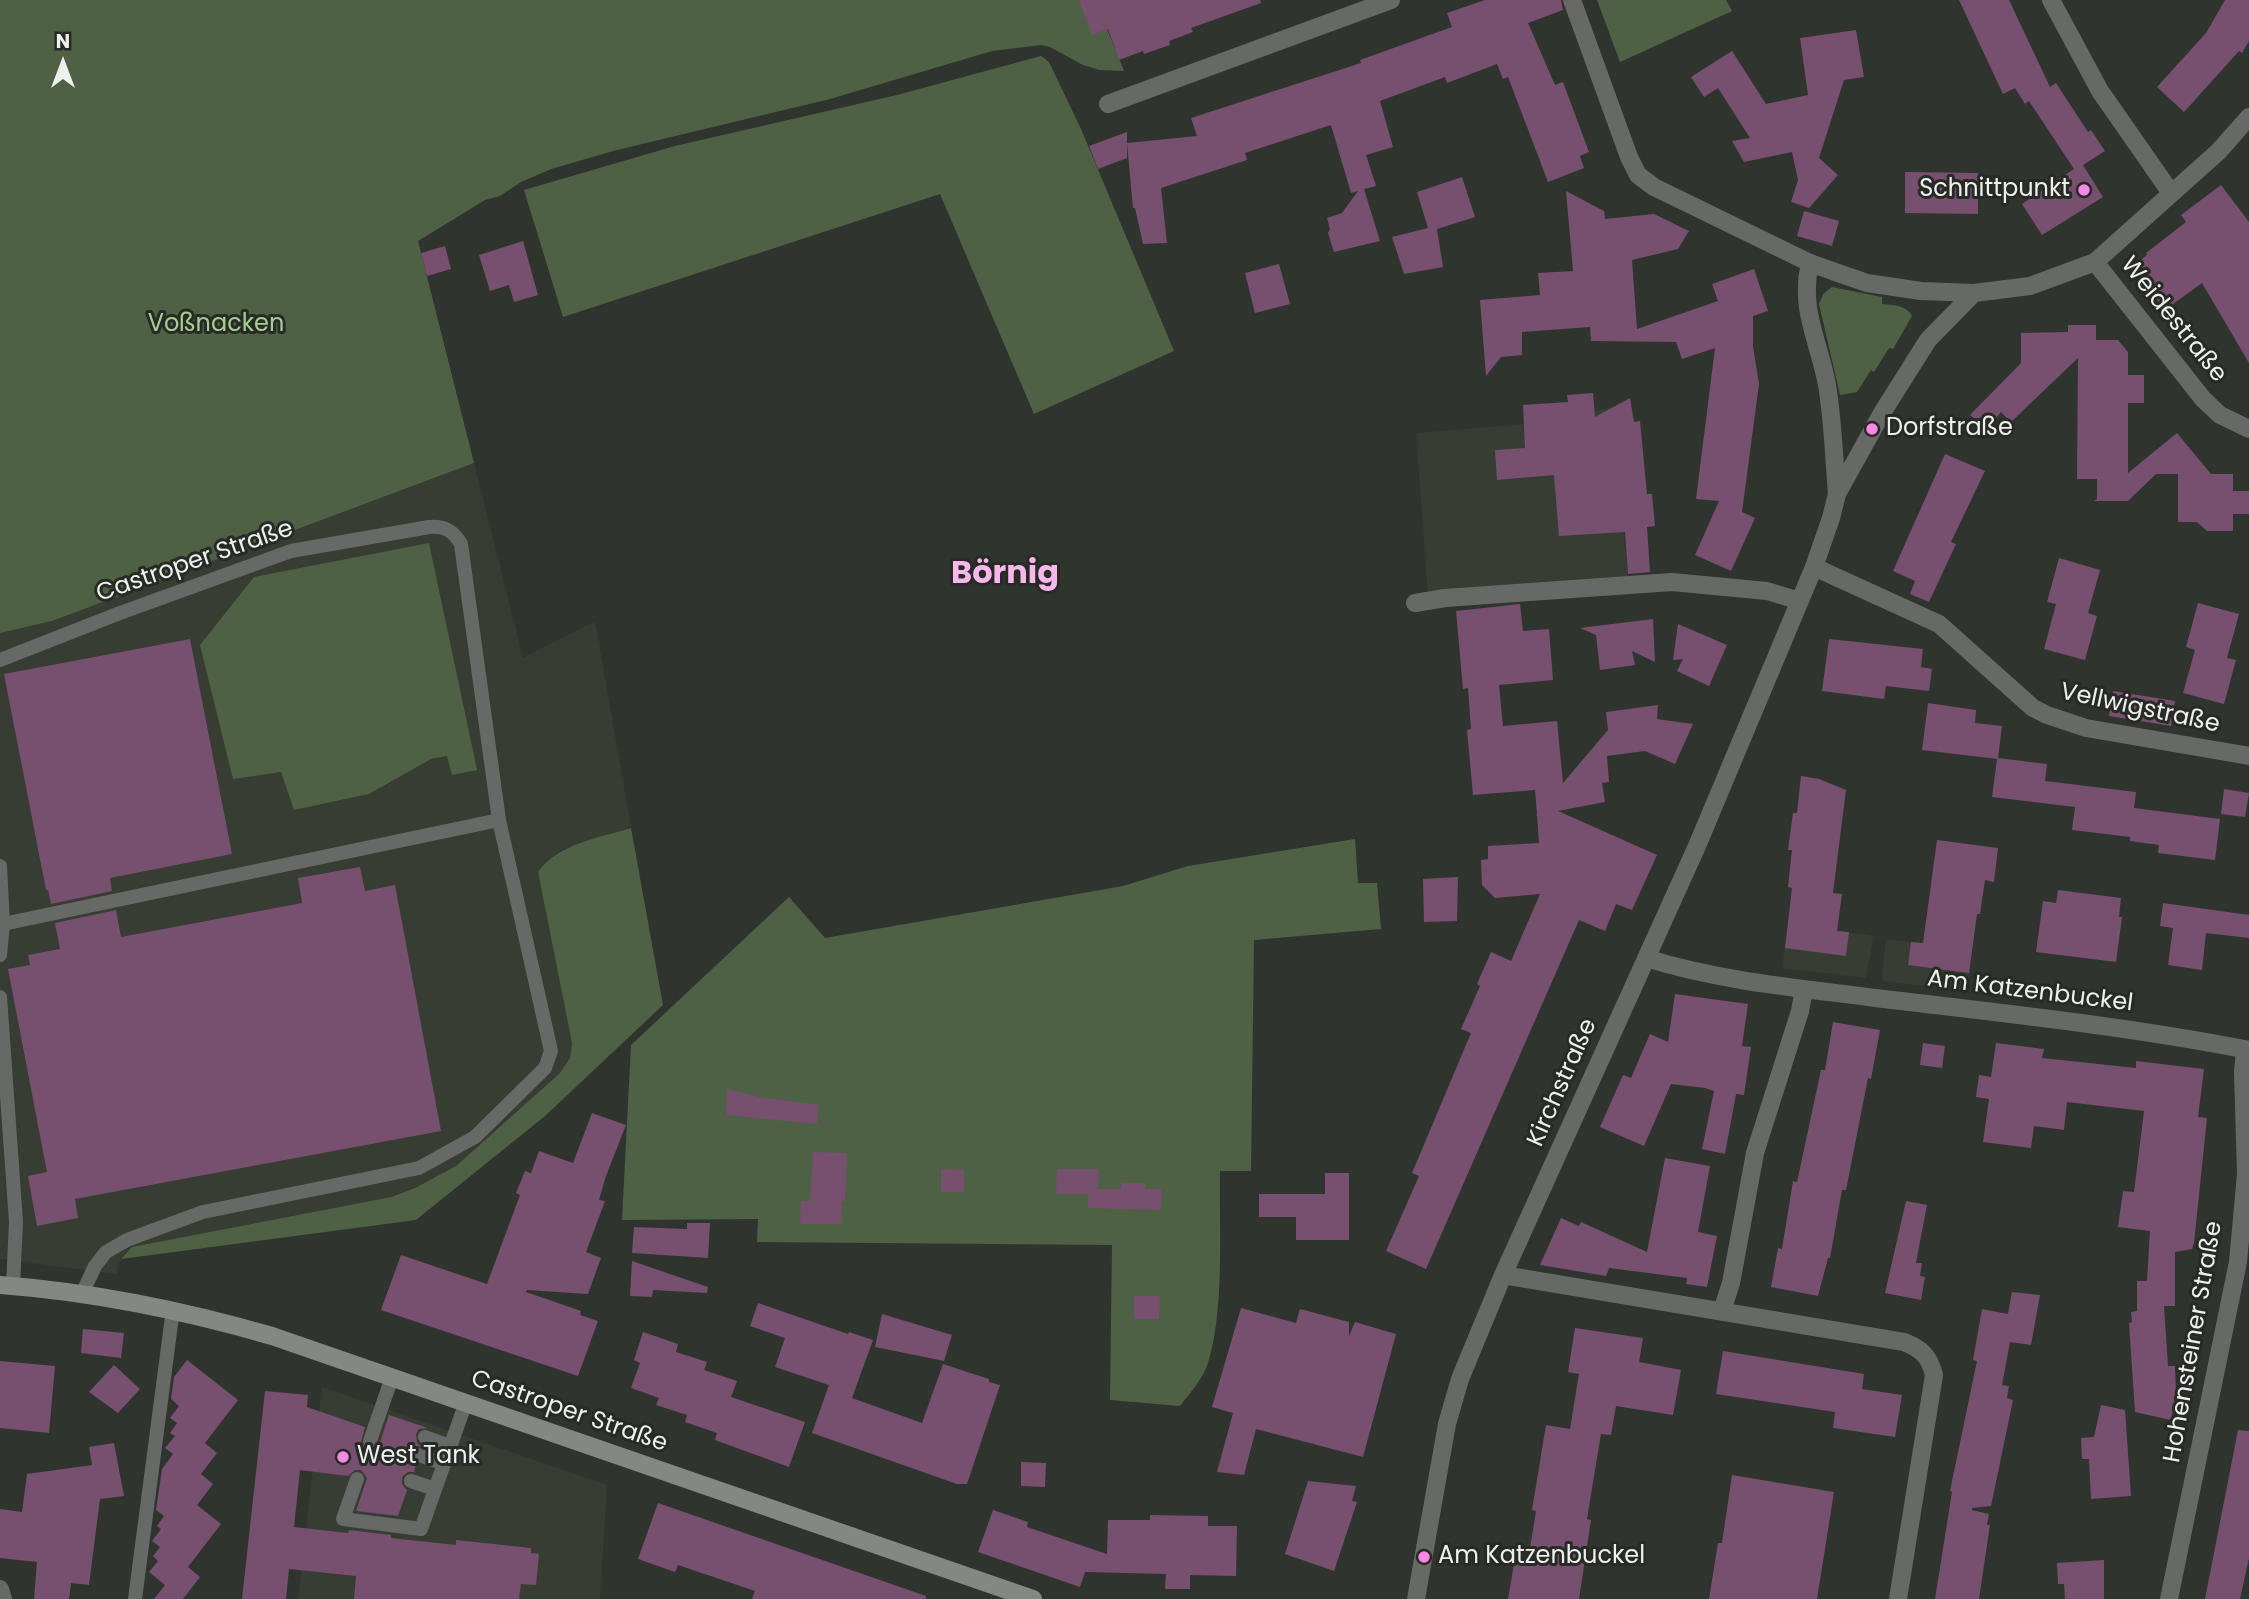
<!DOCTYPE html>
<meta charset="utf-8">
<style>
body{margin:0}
#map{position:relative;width:2249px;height:1599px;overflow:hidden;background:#30342f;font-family:Poppins,sans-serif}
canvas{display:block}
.north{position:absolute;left:28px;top:28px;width:70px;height:70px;-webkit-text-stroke:5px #272a25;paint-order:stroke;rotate:0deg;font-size:19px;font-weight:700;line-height:28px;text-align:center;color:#eef0ed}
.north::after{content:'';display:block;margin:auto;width:24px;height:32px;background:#eef0ed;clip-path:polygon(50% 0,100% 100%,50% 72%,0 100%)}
</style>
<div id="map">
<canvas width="2249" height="1599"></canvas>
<div class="north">N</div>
</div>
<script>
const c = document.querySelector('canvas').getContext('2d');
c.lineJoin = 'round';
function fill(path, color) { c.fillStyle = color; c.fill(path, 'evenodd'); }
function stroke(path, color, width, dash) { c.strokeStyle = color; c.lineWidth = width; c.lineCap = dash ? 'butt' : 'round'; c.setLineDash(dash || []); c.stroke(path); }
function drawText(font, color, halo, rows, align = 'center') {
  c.font = font + ' Poppins,sans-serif'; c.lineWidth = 6; c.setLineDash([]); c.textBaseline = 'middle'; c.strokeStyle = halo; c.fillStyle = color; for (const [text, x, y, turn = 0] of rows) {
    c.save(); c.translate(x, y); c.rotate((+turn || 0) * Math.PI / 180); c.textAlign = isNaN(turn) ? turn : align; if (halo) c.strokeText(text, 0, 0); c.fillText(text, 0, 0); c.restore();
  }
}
const built = new Path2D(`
 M1612 407 1628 578 1428 597 1416 433 1540 423Z
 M474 463 523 658 595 621 631 827 561 850 538 872 572 1043 571 1058 560 1073 456 1166 415 1188 390 1197 132 1247 121 1259 117 1269 118 1274 0 1259V633L52 621ZM429 543 453 775 447 756 431 759 369 794 294 810 281 771Z
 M1788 925 1874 936 1866 978 1782 968Z
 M1886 939 1972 950 1967 991 1883 981 1882 975Z
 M322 1387 607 1485 600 1599H298Z`);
const green = new Path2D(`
 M0 0H1089L1107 29 1124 71 1100 70 1083 65 1050 47 1041 45 992 51 830 99 617 150 551 169 521 182 500 196 485 200 418 241 474 463 52 621 0 633Z
 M1597 0H1726L1732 11 1620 62Z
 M1041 56 1049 62 1081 129 1174 351 1034 414 940 194 563 317 524 190 675 146 897 95Z
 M1832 287 1882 297V304C1892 305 1907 305 1912 316L1893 349 1889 348 1874 372 1871 370 1857 392 1840 395 1819 304 1823 294Z
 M429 543 477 770 452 775 447 756 431 759 369 794 294 810 281 772 233 779 200 645 254 577Z
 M631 828 663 1005 545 1116 416 1220 121 1259 132 1247 391 1197 415 1188 456 1166 560 1073 570 1058 572 1043 538 872C559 843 599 838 631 828Z
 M1355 839 1358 883H1377L1381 929 1254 940 1251 1171H1220C1219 1227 1225 1314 1207 1366 1201 1381 1190 1393 1180 1406L1110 1400 1112 1245 757 1242 758 1219 622 1220 631 1045 789 897 825 938 1123 886 1188 866Z`);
const building = new Path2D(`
 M1079 0H1260L1261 3 1191 28 1193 32 1169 41 1170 45 1144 54 1143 51 1119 60 1108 29 1092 35Z
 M1485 0H1561L1563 10 1528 23 1555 85 1563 82 1589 152 1580 156 1584 168 1548 182 1508 77 1503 79 1497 64 1447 83 1445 77 1380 101 1393 147 1366 155 1376 186 1364 189 1380 241 1334 252 1328 233 1330 229 1327 218 1342 213 1358 191 1351 193 1331 125 1245 153 1247 160 1161 188 1167 243 1143 244 1135 208H1133L1127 143 1197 136 1191 118 1361 63 1360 60 1452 27 1447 13Z
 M1959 0H2009L2050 87 2056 83 2088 132 2091 130 2105 151 2083 165 2103 197 2042 235 2022 204 2074 169 2029 101 2025 104 2015 88 2003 94Z
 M2225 0H2249V41L2242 53 2239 51 2184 112 2157 87 2206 33Z
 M1856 30 1864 77 1844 80 1819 158 1838 175 1809 208 1791 202 1798 180 1792 152 1744 162 1732 141 1750 138 1718 88 1704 97 1691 77 1732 51 1766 104 1808 95 1800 38Z
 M1127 132V158L1098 169 1089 146Z
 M1905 172 1978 173V214L1905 213Z
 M1462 177 1475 217 1437 229 1443 267 1404 274 1392 237 1428 228 1417 192Z
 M2221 185 2249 222V363L2202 283 2165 310 2132 267 2147 255 2146 253 2186 222 2181 215Z
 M1566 191 1604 211 1605 219 1654 214 1689 231 1678 249 1632 260 1637 329 1718 301 1712 284 1754 269 1768 311 1753 316V346L1759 384 1742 512 1755 518 1731 571 1695 555 1719 501 1696 499 1715 348 1682 359 1676 342 1591 341 1590 327 1522 332V355L1501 357 1486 376 1480 300 1540 295 1538 273 1573 271Z
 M1804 211 1839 221 1832 246 1797 236Z
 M523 241 538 295 514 302 509 285 490 291 479 255Z
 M445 246 451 269 427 276 421 253Z
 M1279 264 1290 304 1255 313 1245 273Z
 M2068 325H2096V340H2118L2128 352V375H2144V403H2128V473L2177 433 2211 474H2233V491H2249V514H2233V531H2207L2197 522H2178V474H2156L2128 501H2094L2097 499V479H2077L2078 358 2011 422 2001 412 1987 429 1970 415 2021 363V333L2068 332Z
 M1593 393 1595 417 1630 398 1634 422 1640 421 1647 494H1652L1655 526 1647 527 1650 572 1628 574 1625 532 1559 536 1554 475 1497 480 1495 450 1525 448 1523 405 1568 402 1567 395Z
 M1945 454 1985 471 1951 542 1956 544 1929 602 1910 594 1915 581 1893 571Z
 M2059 558 2100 570 2088 613 2097 616 2085 660 2044 649 2056 604 2047 602Z
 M2198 603 2239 614 2227 658 2236 660 2224 704 2183 693 2195 650 2186 647Z
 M1520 604 1523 631 1549 629 1553 680 1499 685 1503 726 1557 721 1563 783 1608 730 1606 712 1658 705 1657 719 1693 724 1675 764 1645 751 1607 756 1609 782 1602 783 1605 802 1558 811 1657 855 1632 910 1616 904 1605 931 1579 920 1426 1269 1386 1251 1419 1176 1412 1173 1471 1033 1461 1029 1480 986 1477 984 1491 952 1511 961 1540 894 1495 898 1482 885 1481 860 1488 859V846L1539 843 1537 815 1535 816 1537 814 1535 790 1473 795 1467 730 1471 729 1468 688 1463 689 1456 611Z
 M1653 619 1655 662 1632 651 1635 665 1600 670 1596 635 1580 628Z
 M1678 624 1727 645 1709 686 1677 671 1683 659 1673 660Z
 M190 639 232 854 110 878 112 891 51 904 48 890H46L4 674Z
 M1829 639 1923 649 1921 667 1932 669 1929 691 1886 686 1884 699 1822 691Z
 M2113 691 2175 701 2171 726 2109 716Z
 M1928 703 1976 710 1975 723 2002 726 1998 758 2047 764 2045 781 2136 792 2134 808 2220 819 2215 860 2158 853 2159 845 2130 841V837L2072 830 2075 807 1992 797 1997 759 1922 750Z
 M1801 776 1819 779 1846 790 1833 893 1842 894 1837 931 1849 932 1846 956 1785 948 1792 888 1788 887 1792 850H1788L1793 813H1797Z
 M2224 789 2249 793 2245 817 2221 814Z
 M1937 840 1998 848 1994 882 1985 880 1980 914H1977L1969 973 1908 965 1911 942 1923 943Z
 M360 867 365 891 395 885 441 1131 75 1199 78 1218 37 1226 28 1176 47 1172 8 969 30 965 28 955 60 949 55 923 116 910 121 937 302 903 298 878Z
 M1458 877 1457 921 1424 922 1423 879Z
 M2058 890 2121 898 2119 917H2122L2116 962 2036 952 2043 901 2056 903Z
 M2163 903 2249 915V938L2206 933 2202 970 2168 965 2173 928 2160 926Z
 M1675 994 1748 1004 1742 1046 1751 1047 1744 1095 1736 1094 1725 1154 1702 1149 1714 1091 1705 1088 1671 1084 1644 1146 1600 1127 1623 1075 1631 1078 1650 1034 1668 1042Z
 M1833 1022 1880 1030 1871 1079 1868 1078 1846 1190H1842L1830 1258H1828L1818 1296 1771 1287 1778 1248 1782 1249 1793 1181 1797 1182 1821 1070H1825Z
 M1923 1043 1945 1046 1942 1068 1920 1065Z
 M1996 1043 2044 1049 2042 1058 2136 1068V1061L2204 1069 2198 1117 2207 1118 2194 1243 2192 1249 2175 1252V1306H2164L2168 1366H2175L2176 1393 2171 1420 2135 1412 2129 1323 2132 1322 2131 1312 2137 1311V1281H2147L2150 1231 2118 1227 2123 1191 2134 1192 2144 1111 2067 1102 2064 1130 2034 1126 2031 1148 1983 1142 1989 1099 1976 1097 1979 1075 1991 1077Z
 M727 1089 759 1097 819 1105 817 1124 726 1115Z
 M592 1113 626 1125 606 1176 599 1200 605 1201 586 1252 601 1258 588 1294 527 1290 526 1292 581 1311 580 1315 598 1321 578 1376 381 1310 401 1255 487 1284 520 1195 516 1193 525 1171 531 1173 539 1151 573 1163Z
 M813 1152 847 1153 845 1201H842L841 1224H800L801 1201H810Z
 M1665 1158 1710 1166 1698 1232 1717 1236 1707 1287 1686 1284 1687 1278 1609 1268 1606 1276 1540 1265 1561 1218 1579 1226 1581 1222 1647 1252Z
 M941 1169 964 1170V1192H941Z
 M1057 1169H1099L1098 1189H1121V1183H1145V1189H1162L1161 1210 1088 1208V1194H1056Z
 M1325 1173H1349V1240H1296V1217H1259V1194H1325Z
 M1906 1201 1927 1205 1916 1263H1922L1920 1276 1925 1277 1921 1300 1885 1293Z
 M687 1223H710L708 1258 632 1253 634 1227 687 1229Z
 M632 1261 708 1287 707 1293 653 1290 652 1297 630 1296Z
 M2012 1292 2040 1295 2031 1345 2010 1342 2002 1385 2009 1386 2007 1398 2013 1400 1991 1506 1972 1508V1510L1989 1514 1987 1525H1990L1979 1599H1935L1952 1492 1950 1491 1977 1361 1973 1360 1982 1309 2008 1314Z
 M1134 1296H1159V1319H1134Z
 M758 1303 848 1334 849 1332 873 1340 852 1398 922 1423 943 1364 989 1379V1382L1000 1385 967 1484H957L812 1433 829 1385 775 1367 785 1338 750 1326Z
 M1241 1308 1296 1323 1300 1309 1349 1322V1336L1355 1322 1396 1334 1363 1457 1256 1429 1244 1475 1217 1472 1233 1413 1212 1407Z
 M882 1314 952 1335 944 1361 875 1347Z
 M1575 1328 1643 1338 1639 1362 1681 1370 1673 1415 1616 1406 1611 1435 1601 1434 1587 1519 1591 1520 1579 1599H1508L1515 1558 1528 1560 1536 1511 1532 1510 1546 1425 1570 1429 1579 1374 1568 1372Z
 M83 1329 124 1333 121 1358 81 1353Z
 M643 1332 678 1344 676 1352 707 1362 704 1370 737 1381 731 1397 805 1422 789 1467 715 1440 717 1433 685 1422 687 1415 656 1405 659 1398 631 1388 640 1363 634 1360Z
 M1723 1351 1864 1374 1862 1389 1902 1395 1895 1437 1833 1428 1835 1412 1716 1394Z
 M187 1360 238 1400 205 1443 217 1453 201 1474 213 1484 197 1505 221 1524 188 1567 200 1577 183 1599H154L165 1585 149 1572 158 1561 153 1556 160 1547 152 1541 161 1529 157 1526 164 1516 156 1510 162 1469 173 1454 165 1448 175 1436 170 1433 177 1423 170 1418 179 1406 171 1399 174 1377Z
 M0 1361 55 1366 49 1433 0 1428Z
 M114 1365 140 1389 118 1413 89 1392Z
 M265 1391 308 1395 307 1407 365 1427 361 1442 368 1450H372L379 1445 389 1415 428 1428 419 1429 416 1434 417 1443 421 1446 413 1447 410 1452 411 1461 416 1464 414 1472H408L402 1477V1484L407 1490 398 1516 356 1511 367 1478 361 1470H355L348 1476 300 1470 294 1527 348 1533 349 1530 391 1535V1538L456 1545V1540L531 1548V1553L539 1554 536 1585 521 1584 519 1599H354L356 1576 289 1569 286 1599H242Z
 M2101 1405 2125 1410 2131 1496 2091 1499 2089 1459H2082L2081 1438 2094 1437Z
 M2238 1430 2249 1431V1558L2240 1599H2205Z
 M114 1443 124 1496 100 1499 89 1585 71 1583 69 1599H34L37 1562 0 1558V1509L22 1512 27 1474 92 1465 89 1447Z
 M1021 1462 1046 1463 1045 1487 1021 1486Z
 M1732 1475 1834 1492 1817 1599H1709L1718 1543H1722Z
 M1308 1481 1356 1486 1352 1501 1357 1502 1334 1571 1285 1554Z
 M658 1503 926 1596V1599H752L755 1591 678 1565 675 1572 638 1559Z
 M993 1510 1028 1522 1027 1527 1107 1554 1108 1520H1150V1515L1208 1516V1526H1237L1236 1576 1190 1575V1589H1165L1166 1574 1085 1572 1080 1587 978 1552Z
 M2104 1560V1599H2065L2064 1584H2058L2057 1563Z`);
const lane = new Path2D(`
 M0 660 120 613 291 551 429 527C444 526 453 530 461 544L499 820 551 1051 545 1068 475 1137 419 1168 203 1212 151 1231 127 1240 106 1252 95 1266 82 1294
 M0 866 3 924 0 955
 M3 924 499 820
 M0 997 16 1222 13 1286
 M425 1437 450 1446
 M370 1441 392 1377
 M419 1455 444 1464
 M357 1479 343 1519 421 1529 466 1402
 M411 1481 435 1489
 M135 1599 173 1309`);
const street = new Path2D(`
 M1572 0 1629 157 1638 175 1654 187 1810 263 1841 274 1867 283 1921 291 1974 293 2030 286 2095 262 2219 151 2249 117
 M2051 0 2100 91 2171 193
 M1108 104 1391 0
 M2095 262 2203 399 2220 415 2249 429
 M1810 263C1799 309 1819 341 1827 385 1833 421 1834 458 1837 494
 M1814 567 1939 624 2033 708 2047 715 2086 728 2249 756
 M1415 603 1445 598 1672 582 1767 591 1800 601
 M1646 958C1719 981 1799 988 1876 998 2000 1013 2126 1026 2249 1050
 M1503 1275 1904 1342C1922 1349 1929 1356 1934 1375L1898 1599
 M1722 1311 1731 1283 1755 1153 1800 1011 1804 989
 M0 1589 3 1599
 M1416 1599 1447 1424 1460 1379 1503 1275 1697 846 1814 567 1831 518 1837 494 1882 413 1928 340 1974 293
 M2169 1599 2238 1262 2246 1174 2243 1072 2245 1050`);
const secondary = new Path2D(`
 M0 1285C93 1292 182 1310 272 1336L1033 1599`);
const markers = [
 [2084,190,7,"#fb87e6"],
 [1872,429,7,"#fb87e6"],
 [343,1457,7,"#fb87e6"],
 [1424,1557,7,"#fb87e6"]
];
const poiNames = [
 ["Schnittpunkt",2070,190,"right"],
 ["Dorfstraße",1886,429],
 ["West Tank",357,1457],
 ["Am Katzenbuckel",1438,1557]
];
const streetNames = [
 ["Weidestraße",2173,320,51],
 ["Castroper Straße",195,562,-19],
 ["Vellwigstraße",2140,709,12],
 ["Am Katzenbuckel",2030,992,7],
 ["Kirchstraße",1563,1083,-66],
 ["Hohensteiner Straße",2194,1342,-80],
 ["Castroper Straße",569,1412,19]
];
const parkNames = [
 ["Voßnacken",216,325]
];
const districtNames = [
 ["Börnig",1005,575]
];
fill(built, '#373d33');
fill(green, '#4f6145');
fill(building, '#76506e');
stroke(lane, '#676966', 14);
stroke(street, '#676966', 18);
stroke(secondary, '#848783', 18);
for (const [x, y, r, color] of markers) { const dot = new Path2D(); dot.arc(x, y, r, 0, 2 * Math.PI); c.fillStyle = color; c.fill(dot); stroke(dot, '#272a25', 2.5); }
drawText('24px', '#eef0ed', '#272a25', poiNames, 'left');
drawText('24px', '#eef0ed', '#272a25', streetNames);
drawText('24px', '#a6cf8f', '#272a25', parkNames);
drawText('bold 32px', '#f9b7eb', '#272a25', districtNames);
</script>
